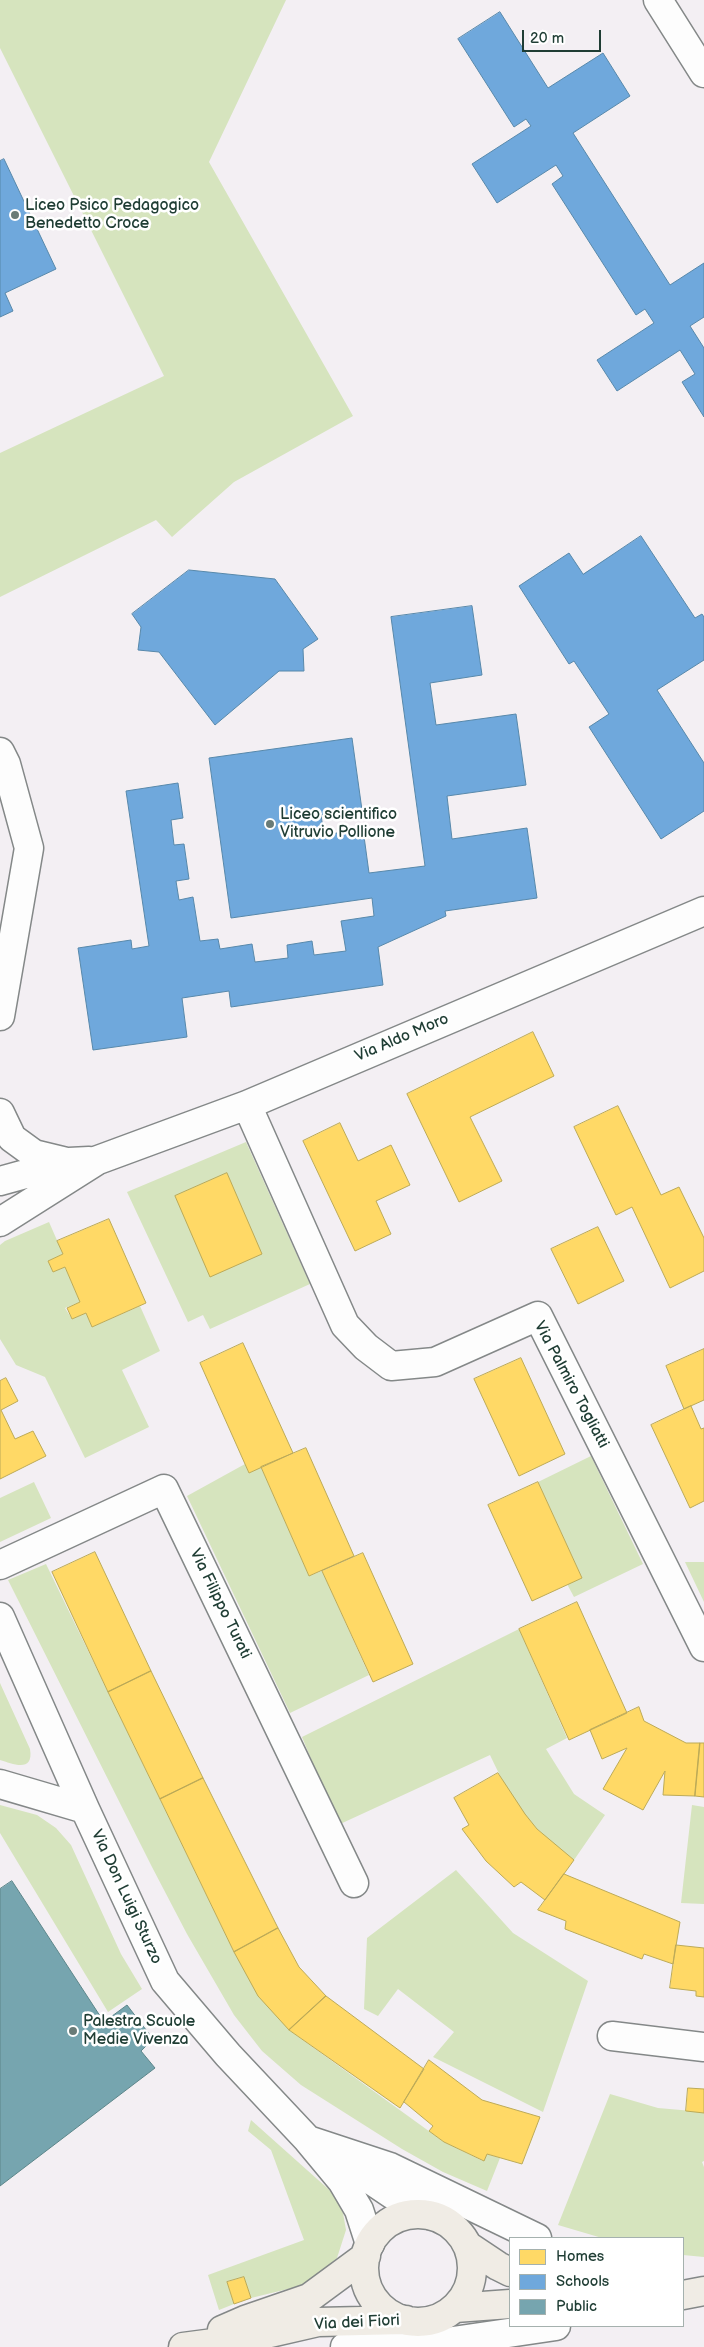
<!DOCTYPE html>
<style>
body{margin:0}
#map{position:relative;width:704px;height:2347px;overflow:hidden;background:#f3eff3;font-family:"Balsamiq Sans",sans-serif}
canvas{display:block}
.legend{position:absolute;left:509px;top:2237px;width:175px;height:90px;box-sizing:border-box;background:#fff;border:1px solid #a5b1ae;margin:0;padding:6px 9px;list-style:none;font-size:15px;color:#1f3d34}
.legend li{display:flex;align-items:center;gap:10px;height:25px}
.legend b{width:25px;border:1px solid #a5b1ae}
.scale{position:absolute;left:522px;top:30px;width:79px;height:22px;box-sizing:border-box;border:2px solid #1f3d34;border-top:0;padding-left:6px;font-size:15px;line-height:18px;white-space:nowrap;color:#1f3d34;-webkit-text-stroke:4px #fff;paint-order:stroke}
</style>
<div id="map">
<canvas width="704" height="2347"></canvas>
<ul class="legend">
<li><b style="height:14px;background:#ffd966"></b>Homes</li>
<li><b style="height:14px;background:#6fa8dc"></b>Schools</li>
<li><b style="height:14px;background:#76a5af"></b>Public</li>
</ul>
<div class="scale">20 m</div>
</div>
<script>
const c = document.querySelector('canvas').getContext('2d');
c.lineJoin = 'round';
function fill(path, color) { c.fillStyle = color; c.fill(path, 'evenodd'); }
function stroke(path, color, width, dash) { c.strokeStyle = color; c.lineWidth = width; c.lineCap = dash ? 'butt' : 'round'; c.setLineDash(dash || []); c.stroke(path); }
function drawText(font, color, halo, rows, align = 'center') {
  c.font = font + ' "Balsamiq Sans",sans-serif'; c.lineWidth = 5; c.setLineDash([]); c.textBaseline = 'middle'; c.strokeStyle = halo; c.fillStyle = color; for (const [text, x, y, turn = 0] of rows) {
    c.save(); c.translate(x, y); c.rotate((+turn || 0) * Math.PI / 180); c.textAlign = isNaN(turn) ? turn : align; if (halo) c.strokeText(text, 0, 0); c.fillText(text, 0, 0); c.restore();
  }
}
const green = new Path2D(`
 M0 0H286L209 162 353 416 234 482 172 537 156 520 0 597V453L164 376 0 48Z
 M246 1142 310 1284 210 1329 203 1315 188 1322 127 1192Z
 M49 1222 63 1254 48 1261 53 1272 65 1267 80 1302 65 1308 72 1319 86 1313 92 1327 140 1306 160 1351 122 1370 149 1427 85 1458 45 1377 16 1365 0 1339V1245L5 1241Z
 M591 1456 643 1564 574 1597 567 1584 582 1578 538 1482Z
 M245 1464 249 1473 261 1467 309 1576 322 1571 369 1675 290 1713 187 1496Z
 M34 1482 51 1518 0 1542V1498Z
 M685 1562H704V1602Z
 M46 1564 234 1952 289 2030 444 2142 483 2161 487 2154 500 2158 487 2191 443 2172 402 2149 301 2085 262 2051 234 2015 187 1934 152 1867 8 1580Z
 M519 1629 567 1738 546 1749 574 1794 605 1815 574 1860C562 1850 549 1841 538 1830 517 1809 502 1781 490 1755L338 1825 302 1737Z
 M0 1683 30 1749C34 1773 13 1764 0 1760Z
 M0 1805 37 1815 56 1828 71 1845 121 1954 142 1989 108 2012 0 1833Z
 M692 1805 704 1807V1904L681 1903Z
 M456 1870 513 1933 588 1981 543 2112 433 2057 454 2032 398 1989 378 2016 364 2009 367 1938Z
 M610 2094 658 2108 704 2112V2161L702 2162 704 2167V2257L683 2255V2238H602L558 2225Z
 M251 2120 335 2195 343 2213 346 2230 337 2258 312 2280 296 2287 251 2298 244 2277 227 2282 234 2304 219 2310 208 2275 304 2240 271 2150 248 2131Z`);
const homes = new Path2D(`
 M533 1032 554 1076 470 1117 502 1181 459 1202 407 1094Z
 M618 1106 661 1195 679 1187 704 1238V1271L670 1288 632 1207 616 1215 574 1127Z
 M340 1123 358 1161 391 1145 410 1185 376 1201 391 1234 355 1251 303 1141Z
 M227 1173 262 1254 210 1277 175 1196Z
 M109 1219 146 1303 92 1327 86 1313 72 1319 67 1308 80 1302 65 1267 53 1272 48 1261 63 1254 57 1241Z
 M598 1227 624 1281 578 1304 551 1249Z
 M243 1343 293 1453 249 1473 200 1363Z
 M704 1349V1400L684 1409 666 1366Z
 M521 1358 565 1454 519 1476 474 1379Z
 M6 1378 18 1401 1 1410 15 1439 33 1431 46 1456 0 1479V1381Z
 M691 1406 701 1429 704 1428V1501L690 1508 651 1425Z
 M306 1448 354 1556 309 1576 261 1467Z
 M538 1482 582 1578 532 1601 488 1505Z
 M95 1552 151 1671 108 1692 52 1572Z
 M363 1553 413 1664 373 1682 322 1571Z
 M577 1602 627 1713 569 1740 519 1629Z
 M151 1671 203 1778 160 1799 108 1692Z
 M639 1707 644 1721 686 1743H700L695 1796 663 1795 665 1771 643 1810 603 1789 627 1748 602 1759 590 1730Z
 M700 1743H704V1797L695 1796Z
 M498 1773 525 1814 537 1829 574 1860 545 1900 521 1882 514 1887 486 1861 462 1829 469 1825 454 1798Z
 M203 1778 278 1928 234 1952 160 1799Z
 M564 1874 680 1922 673 1964 644 1954 642 1959 565 1929 566 1921 538 1910Z
 M278 1928 299 1967 326 1996 289 2030 258 1996 234 1952Z
 M676 1945 704 1948V1997L696 1996V1991L670 1988Z
 M326 1996 424 2069 400 2108 289 2030Z
 M429 2060 482 2100 540 2117 522 2164 487 2154 484 2161 444 2142 429 2131 433 2126 404 2102Z
 M688 2088 704 2089V2113L686 2111Z
 M244 2277 251 2298 234 2304 227 2282Z`);
const schools = new Path2D(`
 M500 12 548 88 603 53 630 96 573 133 670 285 704 263V317L690 326 704 348V417L682 382 695 374 680 350 617 391 597 360 654 323 645 309 636 315 552 184 563 176 556 165 497 203 472 164 531 126 526 119 514 127 458 39Z
 M4 159 56 269 5 293 13 311 0 317V161Z
 M641 536 695 618 702 614 704 617V660L657 690 704 763V811L661 839 589 727 609 714 574 661 569 664 519 586 569 553 583 574Z
 M189 570 275 579 318 639 303 649 304 671H279L215 725 159 652 138 650 141 627 132 614Z
 M472 606 482 675 430 683 436 725 516 714 526 785 447 796 452 839 527 828 537 898 445 911 446 916 378 947 383 985 231 1007 229 991 182 998 187 1037 93 1050 78 948 131 940 132 949 149 946 126 791 178 783 183 818 171 820 174 845 184 844 189 879 176 881 179 900 193 897 200 941 218 939 220 949 252 944 255 962 288 958 287 945 312 941 314 955 346 951 341 921 374 916 372 898 231 918 209 758 352 738 362 810 321 815 324 835 363 829 369 873 425 866 391 617Z`);
const public = new Path2D(`
 M12 1881 104 2022 127 2005 153 2039 141 2051 155 2068 0 2186V1889Z`);
const minor = new Path2D(`
 M658 0 704 73
 M0 752 6 764 29 848 0 1016
 M247 1105 345 1325 366 1347 391 1366 435 1362 538 1316 704 1647
 M0 1113 12 1138 34 1154 67 1162
 M0 1181 69 1162 89 1161
 M0 1222 98 1160 247 1105 704 911
 M0 1565 164 1489 354 1883
 M0 1617 85 1809 165 1981 228 2055 308 2140 342 2181 359 2210 370 2244
 M0 1784 85 1809
 M612 2036 704 2047
 M308 2140 390 2167 537 2238
 M344 2162 393 2195 430 2215
 M345 2347 446 2342 556 2326`);
const major = new Path2D(`
 M364 2268a54 54 0 1 1 108 0a54 54 0 1 1-108 0Z
 M468 2246 498 2266 510 2272
 M683 2295 704 2291
 M455 2308 510 2304
 M222 2330 245 2320 309 2298 366 2256
 M183 2347 244 2339 318 2322 406 2320`);
const markers = [
 [15,215,5,"#697b77"],
 [270,824,5,"#697b77"],
 [73,2031,5,"#697b77"]
];
const poiNames = [
 ["Liceo Psico Pedagogico",25,206],
 ["Benedetto Croce",25,224],
 ["Liceo scientifico",280,815],
 ["Vitruvio Pollione",280,833],
 ["Palestra Scuole",83,2022],
 ["Medie Vivenza",83,2040]
];
const streetNames = [
 ["Via Aldo Moro",402,1038,-23],
 ["Via Palmiro Togliatti",571,1385,62],
 ["Via Filippo Turati",220,1604,64],
 ["Via Don Luigi Sturzo",126,1897,65],
 ["Via dei Fiori",357,2323,-3]
];
fill(green, '#d6e4be');
fill(homes, '#ffd966');
stroke(homes, '#bcaa57', 1);
fill(schools, '#6fa8dc');
stroke(schools, '#5788aa', 1);
fill(public, '#76a5af');
stroke(public, '#5c868a', 1);
stroke(minor, '#848888', 31);
stroke(major, '#848888', 31);
stroke(minor, '#fdfdfd', 28);
stroke(major, '#f0ece5', 28);
for (const [x, y, r, color] of markers) { const dot = new Path2D(); dot.arc(x, y, r, 0, 2 * Math.PI); c.fillStyle = color; c.fill(dot); stroke(dot, '#fff', 2); }
drawText('16px', '#1f3d34', '#fff', poiNames, 'left');
drawText('16px', '#1f3d34', '#fff', streetNames);
</script>
